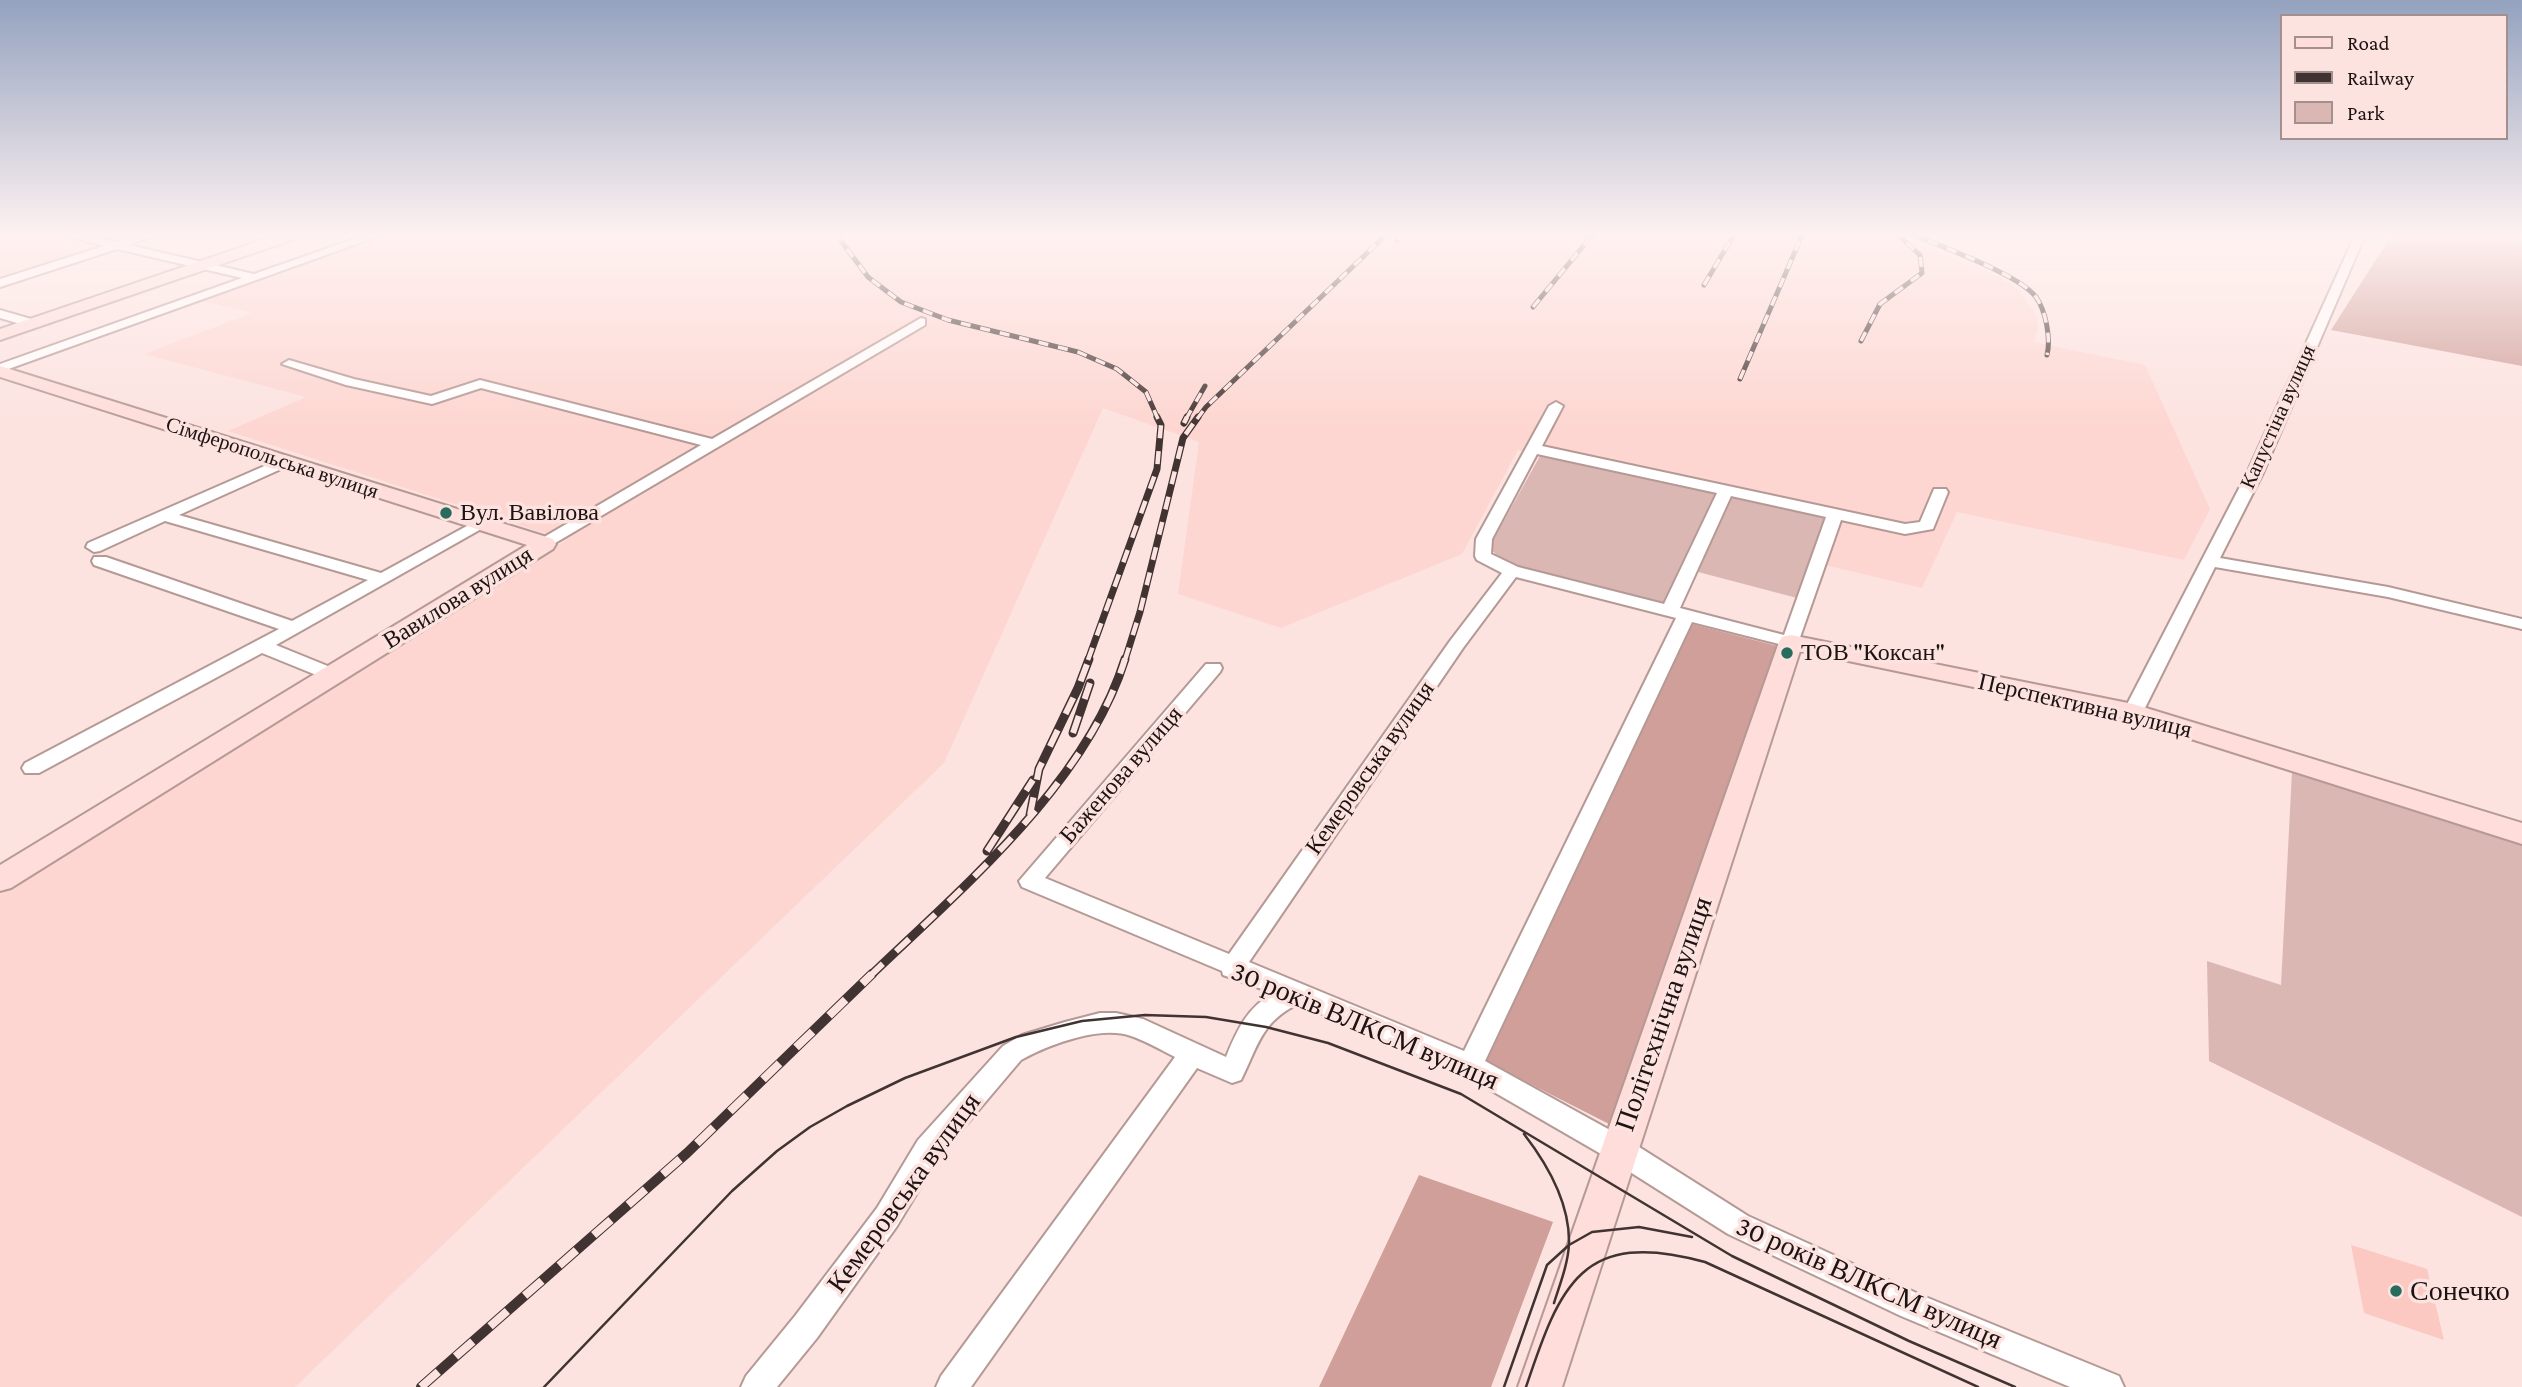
<!DOCTYPE html>
<meta charset="utf-8">
<style>
body{margin:0}
#map{position:relative;width:2522px;height:1387px;overflow:hidden;background:#fce3e0;font-family:"Crimson Pro",serif}
canvas{display:block}
.legend{position:absolute;left:2280px;top:14px;width:228px;height:126px;box-sizing:border-box;background:#fce3e0;border:2px solid #a3908e;margin:0;padding:9px 12px;list-style:none;font-size:21px;color:#1d1312}
.legend li{display:flex;align-items:center;gap:14px;height:35px}
.legend b{width:35px;border:2px solid #a3908e}
</style>
<div id="map">
<canvas width="2522" height="1387"></canvas>
<ul class="legend">
<li><b style="height:9px;background:#feddda"></b>Road</li>
<li><b style="height:9px;background:#403332"></b>Railway</li>
<li><b style="height:19px;background:#dbb7b3"></b>Park</li>
</ul>
</div>
<script>
const c = document.querySelector('canvas').getContext('2d');
c.lineJoin = 'round';
function fill(path, color) { c.fillStyle = color; c.fill(path, 'evenodd'); }
function stroke(path, color, width, dash) { c.strokeStyle = color; c.lineWidth = width; c.lineCap = dash ? 'butt' : 'round'; c.setLineDash(dash || []); c.stroke(path); }
function drawText(font, color, halo, rows, align = 'center') {
  c.font = font + ' "Crimson Pro",serif'; c.lineWidth = 7; c.setLineDash([]); c.textBaseline = 'middle'; c.strokeStyle = halo; c.fillStyle = color; for (const [text, x, y, turn = 0] of rows) {
    c.save(); c.translate(x, y); c.rotate((+turn || 0) * Math.PI / 180); c.textAlign = isNaN(turn) ? turn : align; if (halo) c.strokeText(text, 0, 0); c.fillText(text, 0, 0); c.restore();
  }
}
const built = new Path2D(`
 M0 233H49L106 246 0 280Z
 M383 233H1893L2002 278 2019 290 2036 315 2038 328 2033 342 2145 365 2210 509 2184 560 1957 512 1922 588 1808 561 1825 517 1518 450 1462 554 1281 628 1178 594 1199 442 1103 408 944 763 295 1387H0V894L566 540 228 431 306 397 144 354 252 313 197 300Z`);
const green = new Path2D(`
 M1540 456 1825 517 1797 598 1683 568 1664 605 1503 562 1491 549 1492 542Z
 M2292 772 2522 844V1217L2209 1061 2207 961 2281 985Z`);
const forest = new Path2D(`
 M2393 233H2522V366L2331 330Z
 M1692 624 1781 647 1609 1124 1485 1061Z
 M1419 1175 1553 1222 1491 1387H1319Z`);
const building = new Path2D(`
 M2351 1245 2427 1269 2444 1340 2364 1313Z`);
const street = new Path2D(`
 M56 233H75L116 242 145 233H161L129 245 254 274 371 233H387L0 372V364L242 278 117 249 0 287V279L104 246Z
 M2356 233H2366L2263 473 2220 558 2388 587 2522 619V629L2388 597 2215 567 2143 712 2140 716H2126L2123 712 2247 473Z
 M0 310 38 321 40 324 34 328 0 318Z
 M921 318 925 319V325L545 549 537 544 539 540 701 445 481 388 432 404 346 385 282 364 289 360 354 379 431 396 480 380 712 439Z
 M1556 402 1563 406 1542 446 1905 524 1920 522 1934 489H1946L1948 492 1933 529 1905 534 1841 520 1797 646 1791 647 1692 622 1485 1061 1628 1140 1748 1216 1923 1296 2119 1376 2124 1387H2070L1901 1316 1728 1234 1608 1158 1461 1073 1298 1004C1261 1022 1258 1046 1241 1080L1232 1083 1197 1068 971 1387H936L941 1376 1175 1057C1161 1050 1146 1041 1131 1036 1100 1025 1048 1045 1021 1060L938 1158 897 1226 817 1338 777 1387H741L746 1376 795 1316 877 1208 918 1140 1003 1046 1022 1035 1065 1022 1100 1013H1116L1143 1019 1226 1057C1237 1030 1247 1008 1273 993L1223 975 1222 971 1022 887 1019 881 1206 664H1220L1222 668 1220 672 1045 878 1229 954 1450 641 1502 573 1477 560 1475 556 1476 539 1549 406ZM1537 454 1717 493 1664 604 1518 567 1491 554 1492 539ZM1731 496 1826 517 1784 635 1680 608ZM1516 577 1676 618 1464 1051 1249 962 1463 648Z
 M285 457 290 459 293 462 290 465 179 515 381 573 476 521H488L490 524 276 645 340 671 342 675 340 679H326L262 653 39 773H25L22 768 25 763 279 629 94 565 92 561 94 557H106L292 621 368 580 165 521 100 551 94 552 86 547 88 543Z`);
const secondary = new Path2D(`
 M283 233H305L303 236 0 340V329Z
 M0 366 553 539 556 544 553 549 11 888 0 891V865L527 545 0 377Z
 M1791 635 2133 704 2522 823V844L2128 719 1800 651 1562 1387H1518L1779 642 1782 637Z`);
const tram = new Path2D(`
 M1524 1134C1548 1165 1570 1204 1569 1244 1568 1264 1560 1284 1554 1303
 M544 1387 732 1191 777 1151 810 1127 847 1106 905 1078 1016 1037 1082 1021 1145 1015 1206 1017 1266 1027 1328 1043 1461 1094 1732 1256 1909 1341 2015 1387
 M1504 1387 1547 1265 1569 1245 1592 1232 1639 1227 1692 1237
 M1526 1387C1560 1285 1582 1228 1705 1262L1978 1387`);
const railFar3 = new Path2D(`
 M835 233 868 277 901 302 948 320 1078 352 1117 369 1146 392 1158 419
 M1910 233C1939 246 2019 274 2036 297 2046 311 2051 339 2047 355
 M1397 240 1405 233
 M1704 285 1735 233
 M1533 307 1594 233
 M1861 341 1880 304 1922 273 1920 255 1896 233
 M1740 379 1803 233
 M1186 419 1205 386
 M1197 419 1206 407 1388 233`);
const railFar2 = new Path2D(`
 M1184 423 1187 417
 M1088 660 1157 469 1161 425 1157 417
 M1125 660 1140 612 1183 438 1198 417`);
const railFar1 = new Path2D(`
 M1073 733 1090 683
 M1030 815 1039 769 1078 688 1089 659
 M987 851 1033 780
 M870 976C963 887 1086 784 1125 659`);
const rail = new Path2D(`
 M421 1387 687 1153 872 974`);
const markers = [
 [446,513,7,"#296c5e"],
 [1787,653,7,"#296c5e"],
 [2396,1291,7,"#296c5e"]
];
const farStreetnames = [
 ["Капустіна вулиця",2278,417,-66],
 ["Сімферопольська вулиця",272,458,18]
];
const poiNames = [
 ["Вул. Вавілова",460,513],
 ["ТОВ \"Коксан\"",1801,653]
];
const streetNames = [
 ["Вавилова вулиця",458,598,-32],
 ["Перспективна вулиця",2085,706,13],
 ["Кемеровська вулиця",1370,768,-55],
 ["Баженова вулиця",1121,775,-49]
];
const nearStreetnames = [
 ["Політехнічна вулиця",1664,1014,-71],
 ["30 років ВЛКСМ вулиця",1365,1026,23],
 ["Кемеровська вулиця",904,1193,-54],
 ["30 років ВЛКСМ вулиця",1869,1283,24]
];
const nearPoinames = [
 ["Сонечко",2410,1291]
];
fill(built, '#fdd6d1');
fill(green, '#dbb7b3');
fill(forest, '#d09f99');
fill(building, '#fbc8c2');
stroke(street, '#b59995', 4);
stroke(secondary, '#b59995', 4);
fill(street, '#fff');
fill(secondary, '#feddda');
stroke(tram, '#403332', 2.5);
stroke(railFar3, '#403332', 5);
stroke(railFar2, '#403332', 7);
stroke(railFar1, '#403332', 9);
stroke(rail, '#403332', 10);
stroke(railFar3, '#fce3e0', 3.5, [10]);
stroke(railFar2, '#fce3e0', 4.5, [13]);
stroke(railFar1, '#fce3e0', 6, [18]);
stroke(rail, '#fce3e0', 8, [23]);
const sky = c.createLinearGradient(0, 0, 0, 427);
sky.addColorStop(0, '#94a2bf');
sky.addColorStop(0.55, '#fef2f1');
sky.addColorStop(1, '#fef2f100');
c.fillStyle = sky;
c.fillRect(0, 0, 2522, 427);
for (const [x, y, r, color] of markers) { const dot = new Path2D(); dot.arc(x, y, r, 0, 2 * Math.PI); c.fillStyle = color; c.fill(dot); stroke(dot, '#fce3e0', 2.5); }
drawText('21px', '#1d1312', '#fce3e0', farStreetnames);
drawText('24px', '#1d1312', '#fce3e0', poiNames, 'left');
drawText('24px', '#1d1312', '#fce3e0', streetNames);
drawText('28px', '#1d1312', '#fce3e0', nearStreetnames);
drawText('28px', '#1d1312', '#fce3e0', nearPoinames, 'left');
</script>
